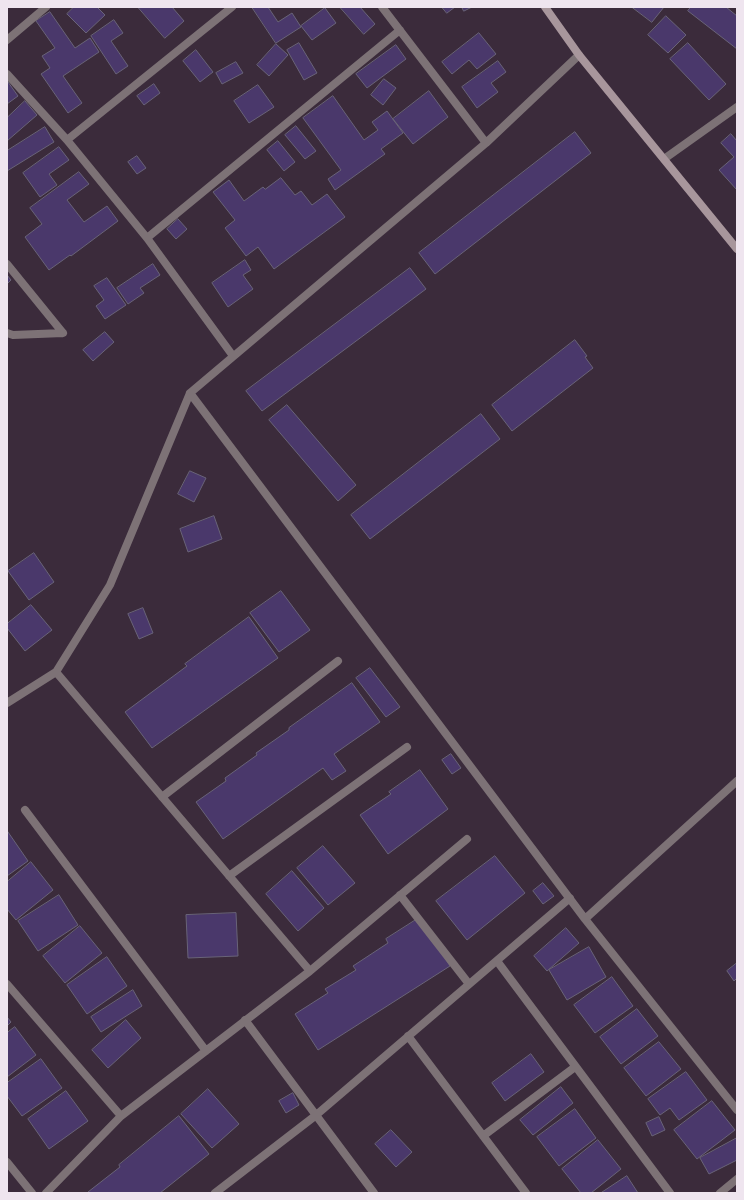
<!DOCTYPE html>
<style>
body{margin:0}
#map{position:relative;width:744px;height:1200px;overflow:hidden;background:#3b2b3b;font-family:"DM Sans",sans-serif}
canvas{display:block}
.frame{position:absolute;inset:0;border:8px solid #efe5ef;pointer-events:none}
</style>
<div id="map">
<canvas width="744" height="1200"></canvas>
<div class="frame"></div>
</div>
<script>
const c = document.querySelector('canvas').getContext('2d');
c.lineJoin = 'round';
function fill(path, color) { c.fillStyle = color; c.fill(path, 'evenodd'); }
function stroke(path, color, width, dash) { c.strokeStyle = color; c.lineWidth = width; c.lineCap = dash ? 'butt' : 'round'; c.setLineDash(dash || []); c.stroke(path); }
const building = new Path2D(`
 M74 7H97L105 15 86 33 67 14Z
 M138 7H172L184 21 165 38Z
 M252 7H268L278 22 292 13 301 27 276 43Z
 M340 7H360L375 24 364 34Z
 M442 7H455L447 13Z
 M462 7H472L464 11Z
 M632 7H664L652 22Z
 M691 7H726L737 16V49L688 11Z
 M325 8 336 23 312 40 301 26Z
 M50 12 75 48 90 38 99 52 63 76 82 103 68 113 41 74 50 68 42 56 55 48 36 21Z
 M666 16 686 35 668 53 648 35Z
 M114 20 123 33 111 41 128 66 116 74 91 36Z
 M479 33 496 54 477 69 469 60 452 74 442 62Z
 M299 43 317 73 304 80 287 50Z
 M688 43 726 84 709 100 670 59Z
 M276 44 288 55 269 76 257 65Z
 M396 45 406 59 367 88 356 74Z
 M196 50 213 72 200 82 183 61Z
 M498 61 506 72 491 83 498 92 477 108 462 87Z
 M236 62 243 73 222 84 216 73Z
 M384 79 396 88 383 105 371 95Z
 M8 82 18 96 7 104V83Z
 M154 84 160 93 144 105 137 96Z
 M258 85 274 107 249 123 234 101Z
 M429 91 448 117 413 144 393 119Z
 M333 96 364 140 378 130 372 122 387 111 403 133 381 149 385 154 335 190 328 179 341 170 303 118Z
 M25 101 37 115 7 141V118Z
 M296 126 316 151 305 159 285 135Z
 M45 127 54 142 7 171V151Z
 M575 132 591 153 435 274 419 253Z
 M731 134 737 141V190L719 170 734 157 721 143Z
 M278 141 295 162 284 171 267 150Z
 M59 147 69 160 49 174 57 185 40 197 23 173Z
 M137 156 146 168 137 174 128 162Z
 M79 172 89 184 67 200 84 222 107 206 118 221 71 256 70 255 49 270 25 237 42 224 30 208Z
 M281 178 295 195 301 191 312 205 327 194 345 217 274 269 258 247 246 256 225 228 235 220 213 192 229 180 244 201 263 187 265 189Z
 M178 219 187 229 176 239 167 229Z
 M245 260 251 270 243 275 253 289 228 307 212 283Z
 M153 264 160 275 140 288 144 293 128 304 117 288Z
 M410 268 426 289 262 411 246 391Z
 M7 275 11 280 7 284Z
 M107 278 126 305 105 319 96 306 104 300 94 286Z
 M105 332 114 342 93 361 83 350Z
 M575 340 587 356 585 357 593 368 512 431 492 405Z
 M287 405 356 485 338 501 269 420Z
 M481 414 500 439 370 539 351 515Z
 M190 471 206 478 194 502 178 494Z
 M214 516 222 539 188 552 180 529Z
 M34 553 54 582 29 600 8 571Z
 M281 591 310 630 279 652 250 613Z
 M31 605 52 630 25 651 7 628V624Z
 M143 608 153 633 139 639 128 614Z
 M249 617 278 658 152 748 125 712 187 666 185 664Z
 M370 668 400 707 386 717 356 678Z
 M352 683 380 722 334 754 346 771 332 780 323 768 223 839 196 802 226 781 225 778 257 755 256 753 289 730V728Z
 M451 754 461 768 452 774 442 760Z
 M420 770 448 809 388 854 360 815 391 794 389 792Z
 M8 832 28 861 7 876V833Z
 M323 846 355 883 328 905 297 868Z
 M495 856 525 893 467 940 436 901Z
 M31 862 53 890 16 920 7 909V882Z
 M292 871 324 908 298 931 266 894Z
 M543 883 554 896 543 904 533 891Z
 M59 895 78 925 38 951 18 921Z
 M236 913 238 956 188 958 186 915Z
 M419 918 450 966 318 1050 295 1014 328 993 325 989 356 970 353 966 388 943 386 939Z
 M80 926 102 953 65 983 43 956Z
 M566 928 579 943 547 971 534 956Z
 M589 947 606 977 567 1000 549 970Z
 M107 957 127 986 87 1014 67 985Z
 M737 963V978L734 981 727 971Z
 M612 977 633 1006 595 1033 574 1005Z
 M133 990 142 1006 101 1032 91 1017Z
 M637 1009 658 1036 621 1064 600 1037Z
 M7 1017 11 1022 7 1026Z
 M126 1020 141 1038 108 1068 92 1050Z
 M15 1027 36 1055 7 1077V1033Z
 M659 1042 681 1069 646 1096 624 1068Z
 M531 1054 544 1072 505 1101 492 1083Z
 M41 1059 62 1088 22 1116 7 1096V1083Z
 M686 1072 707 1100 679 1120 670 1108 660 1115 648 1099Z
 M561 1087 573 1103 533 1135 520 1120Z
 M208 1089 239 1124 212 1148 181 1114Z
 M66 1091 88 1121 49 1149 28 1119Z
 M293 1093 299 1105 286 1113 279 1101Z
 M712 1101 735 1130 697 1159 674 1130Z
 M575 1109 596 1138 559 1166 537 1137Z
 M179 1116 209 1154 160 1193H89L88 1192 120 1167 119 1165Z
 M659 1117 665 1130 652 1136 646 1123Z
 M391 1130 412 1152 396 1167 375 1144Z
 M737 1138V1160L709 1174 700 1158Z
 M598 1140 621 1169 591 1193H581L562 1169Z
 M627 1176 638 1193H601Z`);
const street = new Path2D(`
 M382 7 486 143
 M7 40 46 7
 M7 74 67 140 147 238 233 356
 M67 140 232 7
 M664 159 737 107
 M147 238 400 30
 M7 264 63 333
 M7 333 13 335 63 333
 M190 393 585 919 737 1110
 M56 672 310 971
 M7 703 56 672 110 585 190 393 486 143 579 55
 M162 797 338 661
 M25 810 206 1051
 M229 876 407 747
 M400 895 469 984
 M585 919 737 781
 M497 961 670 1193
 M7 984 121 1116
 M245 1020 374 1193
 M408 1036 526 1193
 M483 1136 575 1067
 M7 1162 32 1193
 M46 1193 121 1116 310 971 467 839
 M215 1193 315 1116 570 898
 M720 1193 737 1179`);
const secondary = new Path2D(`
 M545 7 579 55 737 249`);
fill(building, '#4a386b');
stroke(building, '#696378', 1);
stroke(street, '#7d7276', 8);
stroke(secondary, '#a8969c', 8);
</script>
